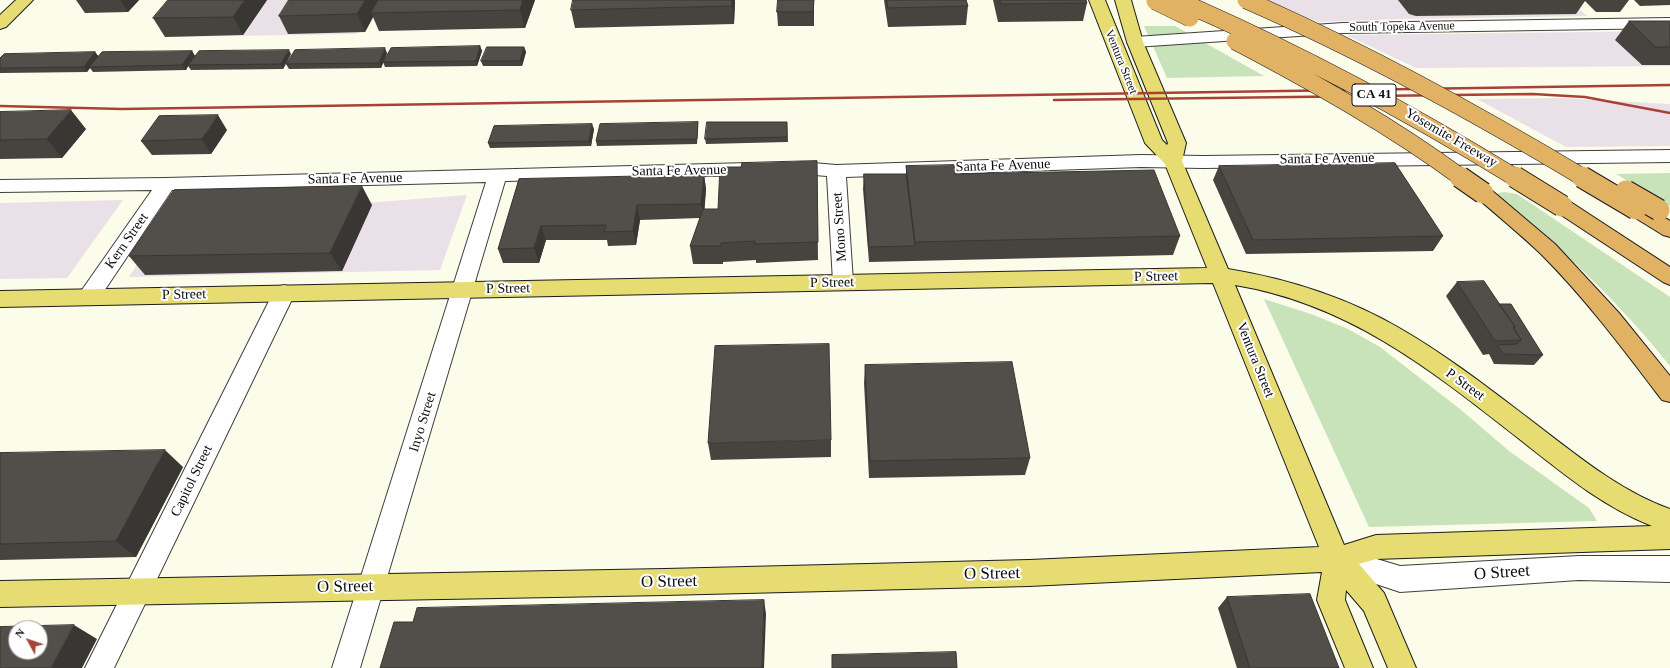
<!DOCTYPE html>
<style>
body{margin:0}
#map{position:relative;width:1670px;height:668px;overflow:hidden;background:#fcfceb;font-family:"Times New Roman",serif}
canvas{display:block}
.north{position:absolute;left:8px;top:620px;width:40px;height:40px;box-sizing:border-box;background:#fff;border:1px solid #9d9d9d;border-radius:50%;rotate:310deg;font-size:11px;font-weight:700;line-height:16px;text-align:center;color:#0b0b0b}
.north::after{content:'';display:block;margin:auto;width:14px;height:18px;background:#a84236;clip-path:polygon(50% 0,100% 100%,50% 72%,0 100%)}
</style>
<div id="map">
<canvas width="1670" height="668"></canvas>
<div class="north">N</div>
</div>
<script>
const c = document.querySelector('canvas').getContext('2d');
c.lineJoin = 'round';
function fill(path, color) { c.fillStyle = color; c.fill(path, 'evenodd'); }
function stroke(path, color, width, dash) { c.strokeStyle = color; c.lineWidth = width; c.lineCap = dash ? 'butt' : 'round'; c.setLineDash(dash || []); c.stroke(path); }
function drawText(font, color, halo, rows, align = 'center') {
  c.font = font + ' "Times New Roman",serif'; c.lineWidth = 4; c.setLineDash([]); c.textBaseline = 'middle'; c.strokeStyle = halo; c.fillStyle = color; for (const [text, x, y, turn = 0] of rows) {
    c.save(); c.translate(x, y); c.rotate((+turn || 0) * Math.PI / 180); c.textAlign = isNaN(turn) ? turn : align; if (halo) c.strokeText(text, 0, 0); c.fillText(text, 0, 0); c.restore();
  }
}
const industrial = new Path2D(`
 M195 0H383L367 29 355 34 165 37Z
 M1266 0H1570L1587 16 1402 19 1318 22Z
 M1670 31V66L1416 68 1346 35Z
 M1561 98 1670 104V146L1566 147 1477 99Z
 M467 195 440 270 129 277 175 207 366 203Z
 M123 200 67 278 0 279V203Z`);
const green = new Path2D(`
 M1144 26H1175L1264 76 1167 78Z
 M1670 173V206L1616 174Z
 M1504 192 1517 194 1670 297V366C1620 303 1558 244 1495 194Z
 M1264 299 1311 314 1348 329 1380 347 1460 409 1509 451 1589 508 1597 521 1369 527Z`);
const minor = new Path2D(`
 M1670 18V28L1343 33 1135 47 1129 45 1127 42 1129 39 1135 37 1343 23Z
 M1670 150V162L1203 168 1141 167 846 177 853 282 850 287 843 290 836 287 833 282 827 176 802 174 788 175 781 173 779 169 781 165 802 162 836 165 1141 155 1203 156Z
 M749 163 756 165 758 169 756 173 749 175 505 181 360 668H332L486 182 172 190 96 303 88 305 80 303 77 297 152 190 0 192V180L166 178Z
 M284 285 291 287 295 293 114 668H85L273 293 277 287Z
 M1337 547 1400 566 1579 556H1670V582L1579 580 1400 592 1328 568 1324 559 1328 550Z`);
const major = new Path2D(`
 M16 0H33L6 27 0 29V15Z
 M1089 0H1105L1162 140 1167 145 1168 143 1127 42 1115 0H1131L1143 42 1186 143 1182 161 1228 269C1289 279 1348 298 1401 329 1446 355 1487 387 1528 418 1573 452 1617 490 1670 509V549L1376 559 1359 564 1384 593 1416 668H1388L1364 611 1346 590 1345 600 1373 668H1345L1317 600 1322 572 1029 586 665 595 0 607V581L665 569 1029 560 1319 547 1213 283 0 307V291L1207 268 1165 164 1145 143ZM1235 285C1349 304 1430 369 1518 438 1560 471 1601 506 1652 526L1376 535 1344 545Z`);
const highway = new Path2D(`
 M1483 187 1490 189 1555 244 1619 313 1670 376V402L1662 400C1624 350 1585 298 1541 254 1520 234 1498 216 1476 197L1473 193 1476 189Z
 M1562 199 1569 201 1670 267V285L1663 282 1555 211 1552 206 1555 201Z
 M1636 202 1643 204 1670 221V237L1663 235 1629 214 1626 209 1629 204Z`);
const rail = new Path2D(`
 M1054 100 1533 94 1585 97 1670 113
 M0 106 122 109 1670 85`);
const highwayBridgeFar1 = new Path2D(`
 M1177 0C1295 51 1407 111 1516 178
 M1246 0C1363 51 1474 112 1584 178
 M1155 1 1190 18
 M1235 41C1313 82 1390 125 1462 178`);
const highwayBridge = new Path2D(`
 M1460 177 1483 193
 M1515 177 1562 206
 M1582 177 1636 209
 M1626 191 1659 210`);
const wall = new Path2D(`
 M76 0H139L128 12 85 13Z
 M267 0 243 35 165 37 153 18Z
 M535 0 525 28 379 31 373 17 365 32 288 34 279 16Z
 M735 0 734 24 575 28 571 10Z
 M778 0H814V26H778L777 12Z
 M884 0H966L968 6 966 25 888 27Z
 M993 0H1086L1087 3 1083 21 998 22Z
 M1398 0H1629L1620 12H1596L1585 1 1576 14 1416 16 1409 14Z
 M1634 0H1670V5L1640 6Z
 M1629 21H1670V65H1642L1615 40Z
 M480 46 482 51 477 66 385 67 383 62Z
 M524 47 526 52 522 66H483L481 61Z
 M192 51 195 56 291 54 283 69 191 70 188 66 186 70 93 72 90 68 87 72 0 73V58L95 52 98 56Z
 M387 53 381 68 289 69 286 64Z
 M0 112 86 129 62 158 0 159Z
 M698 122V127L697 144 597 146 596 141Z
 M787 122 788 142 706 144 705 139Z
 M594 129 591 146 490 148 488 143Z
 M227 130 211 154 152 155 141 141Z
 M817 161 818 260 756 263V260L723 262V264H693L690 246 700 218 640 220 636 245 608 246 607 240H546L539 263H503L498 249 519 179 704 175 706 189 704 209H718L741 167Z
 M906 166 955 174 1180 236 1173 255 869 262 863 189 864 174H906Z
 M1219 166 1443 236 1433 251 1246 254 1213 180Z
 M372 205 342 271 145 275 129 256Z
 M1457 282 1499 304 1543 355 1534 365 1494 364 1489 354 1483 355 1446 296Z
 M865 365 1030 458 1025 475 869 478 864 383Z
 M831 440V457L711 460 708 443Z
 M0 453 183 467 136 557 0 560Z
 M1227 597 1339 668H1237L1218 608Z`);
const shadedWall = new Path2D(`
 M120 0H139L128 12Z
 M245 0H267L243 35 233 17Z
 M365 0H383L371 13 373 17 365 32 357 14Z
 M523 0H535L525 28 520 10Z
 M732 0H735L734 24 732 6Z
 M814 0V26L813 12Z
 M480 46 482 51 477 66 476 61Z
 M524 47 526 52 522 66 520 61Z
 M385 48 387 53 381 68 379 63Z
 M289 50 291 54 283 69 281 64Z
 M192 51 195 56 188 65V66L186 70 182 65Z
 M95 52 99 57 89 67 90 68 87 72 84 67Z
 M71 110 86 129 62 158 47 139Z
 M218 115 227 130 211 154 202 139Z
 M592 124 594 129 591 146 589 141Z
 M704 175 706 189 704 218 701 204Z
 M362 186 372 205 342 271 330 253Z
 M637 205 640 220 636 245 633 231Z
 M541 226 546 240 539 263 534 248Z
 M165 450 183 467 136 557 116 541Z
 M764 600 766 614 764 668H762Z
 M74 625 97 639 82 668H51Z`);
const building = new Path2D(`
 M168 0H245L233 17 153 18Z
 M289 0H365L357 14 279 16Z
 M378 0H523L520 10 371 13Z
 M573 0H732V6L571 10Z
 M778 0H814L813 12H777Z
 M887 0H966L968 6 888 8Z
 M1000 0H1086L1087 3 1001 4Z
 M1629 21H1670V47H1656Z
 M480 46 476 61 383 62 391 48Z
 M487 47H524L520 61H481Z
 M385 48 379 63 286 64 295 50Z
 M289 50 281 64 188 65 199 51Z
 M192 51 182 65 89 67 102 52Z
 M95 52 84 67 0 68V58L4 54Z
 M71 110 47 139 0 140V112Z
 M218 115 202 139 141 141 159 116Z
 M698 122 697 139 596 141 600 124Z
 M707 122H787V137L705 139Z
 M592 124 589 141 488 143 494 126Z
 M817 161 818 242 755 244V241L721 243V246H690L703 209H718L720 167H741L742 163Z
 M1395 163 1443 236 1253 240 1219 166Z
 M954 165 955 174 1154 170 1180 236 915 242 906 166Z
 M864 174H906L915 246 869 247Z
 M704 175 701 204 637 205 633 231 604 232 606 225 541 226 534 248 498 249 519 179Z
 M362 186 330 253 129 256 174 190Z
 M1484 281 1513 324 1515 327H1513L1521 340 1495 341 1457 282Z
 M1499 304H1511L1543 355 1503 354 1497 345 1517 344 1521 340 1514 328 1515 327Z
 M829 344 831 440 708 443 715 346Z
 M1012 362 1030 458 870 461 865 365Z
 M165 450 116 541 0 544V453Z
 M1310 594 1339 668H1250L1227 597Z
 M764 600 762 668H380L394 622H413L417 608Z
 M74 625 51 668H0V627ZM16 628H40V652H16Z
 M956 652 957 668H832V655Z`);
const farStreetnames = [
 ["South Topeka Avenue",1402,27,-1],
 ["Ventura Street",1121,62,68]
];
const shields = [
 [1374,95,44]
];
const shieldNames = [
 ["CA 41",1374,95]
];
const streetNames = [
 ["Yosemite Freeway",1451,138,30],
 ["Santa Fe Avenue",1327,159,-1],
 ["Santa Fe Avenue",1003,166,-2],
 ["Santa Fe Avenue",679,171,-1],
 ["Santa Fe Avenue",355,179,-1],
 ["Mono Street",840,227,-94],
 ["Kern Street",127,241,-55],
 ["P Street",1156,277,-1],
 ["P Street",832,283,-1],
 ["P Street",508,289,-1],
 ["P Street",184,295,-1],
 ["Ventura Street",1255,360,68],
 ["P Street",1465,385,36],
 ["Inyo Street",423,422,-73],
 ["Capitol Street",192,481,-64]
];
const nearStreetnames = [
 ["O Street",1502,573,-4],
 ["O Street",992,574,-1],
 ["O Street",669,582,-1],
 ["O Street",345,587,-1]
];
fill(industrial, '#e9e0e8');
fill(green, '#c8e2ba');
stroke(minor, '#3e3e3e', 2);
stroke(major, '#1c1c1c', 2);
stroke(highway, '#1c1c1c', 2);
fill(minor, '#fff');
fill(major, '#e6dc71');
fill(highway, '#e1b164');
stroke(rail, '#a84236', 2.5);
stroke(highwayBridgeFar1, '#1c1c1c', 18, []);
stroke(highwayBridge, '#1c1c1c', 23, []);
stroke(highwayBridgeFar1, '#e1b164', 17);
stroke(highwayBridge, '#e1b164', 21);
fill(wall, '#47433f');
fill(shadedWall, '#393733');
fill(building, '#524e49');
stroke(building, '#393733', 1);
drawText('12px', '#0b0b0b', '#fff', farStreetnames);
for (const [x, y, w] of shields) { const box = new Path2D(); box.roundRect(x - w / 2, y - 11, w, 22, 3); c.fillStyle = '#fff'; c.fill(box); stroke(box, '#0b0b0b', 1); }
drawText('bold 13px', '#0b0b0b', null, shieldNames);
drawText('14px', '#0b0b0b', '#fff', streetNames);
drawText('17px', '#0b0b0b', '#fff', nearStreetnames);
</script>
